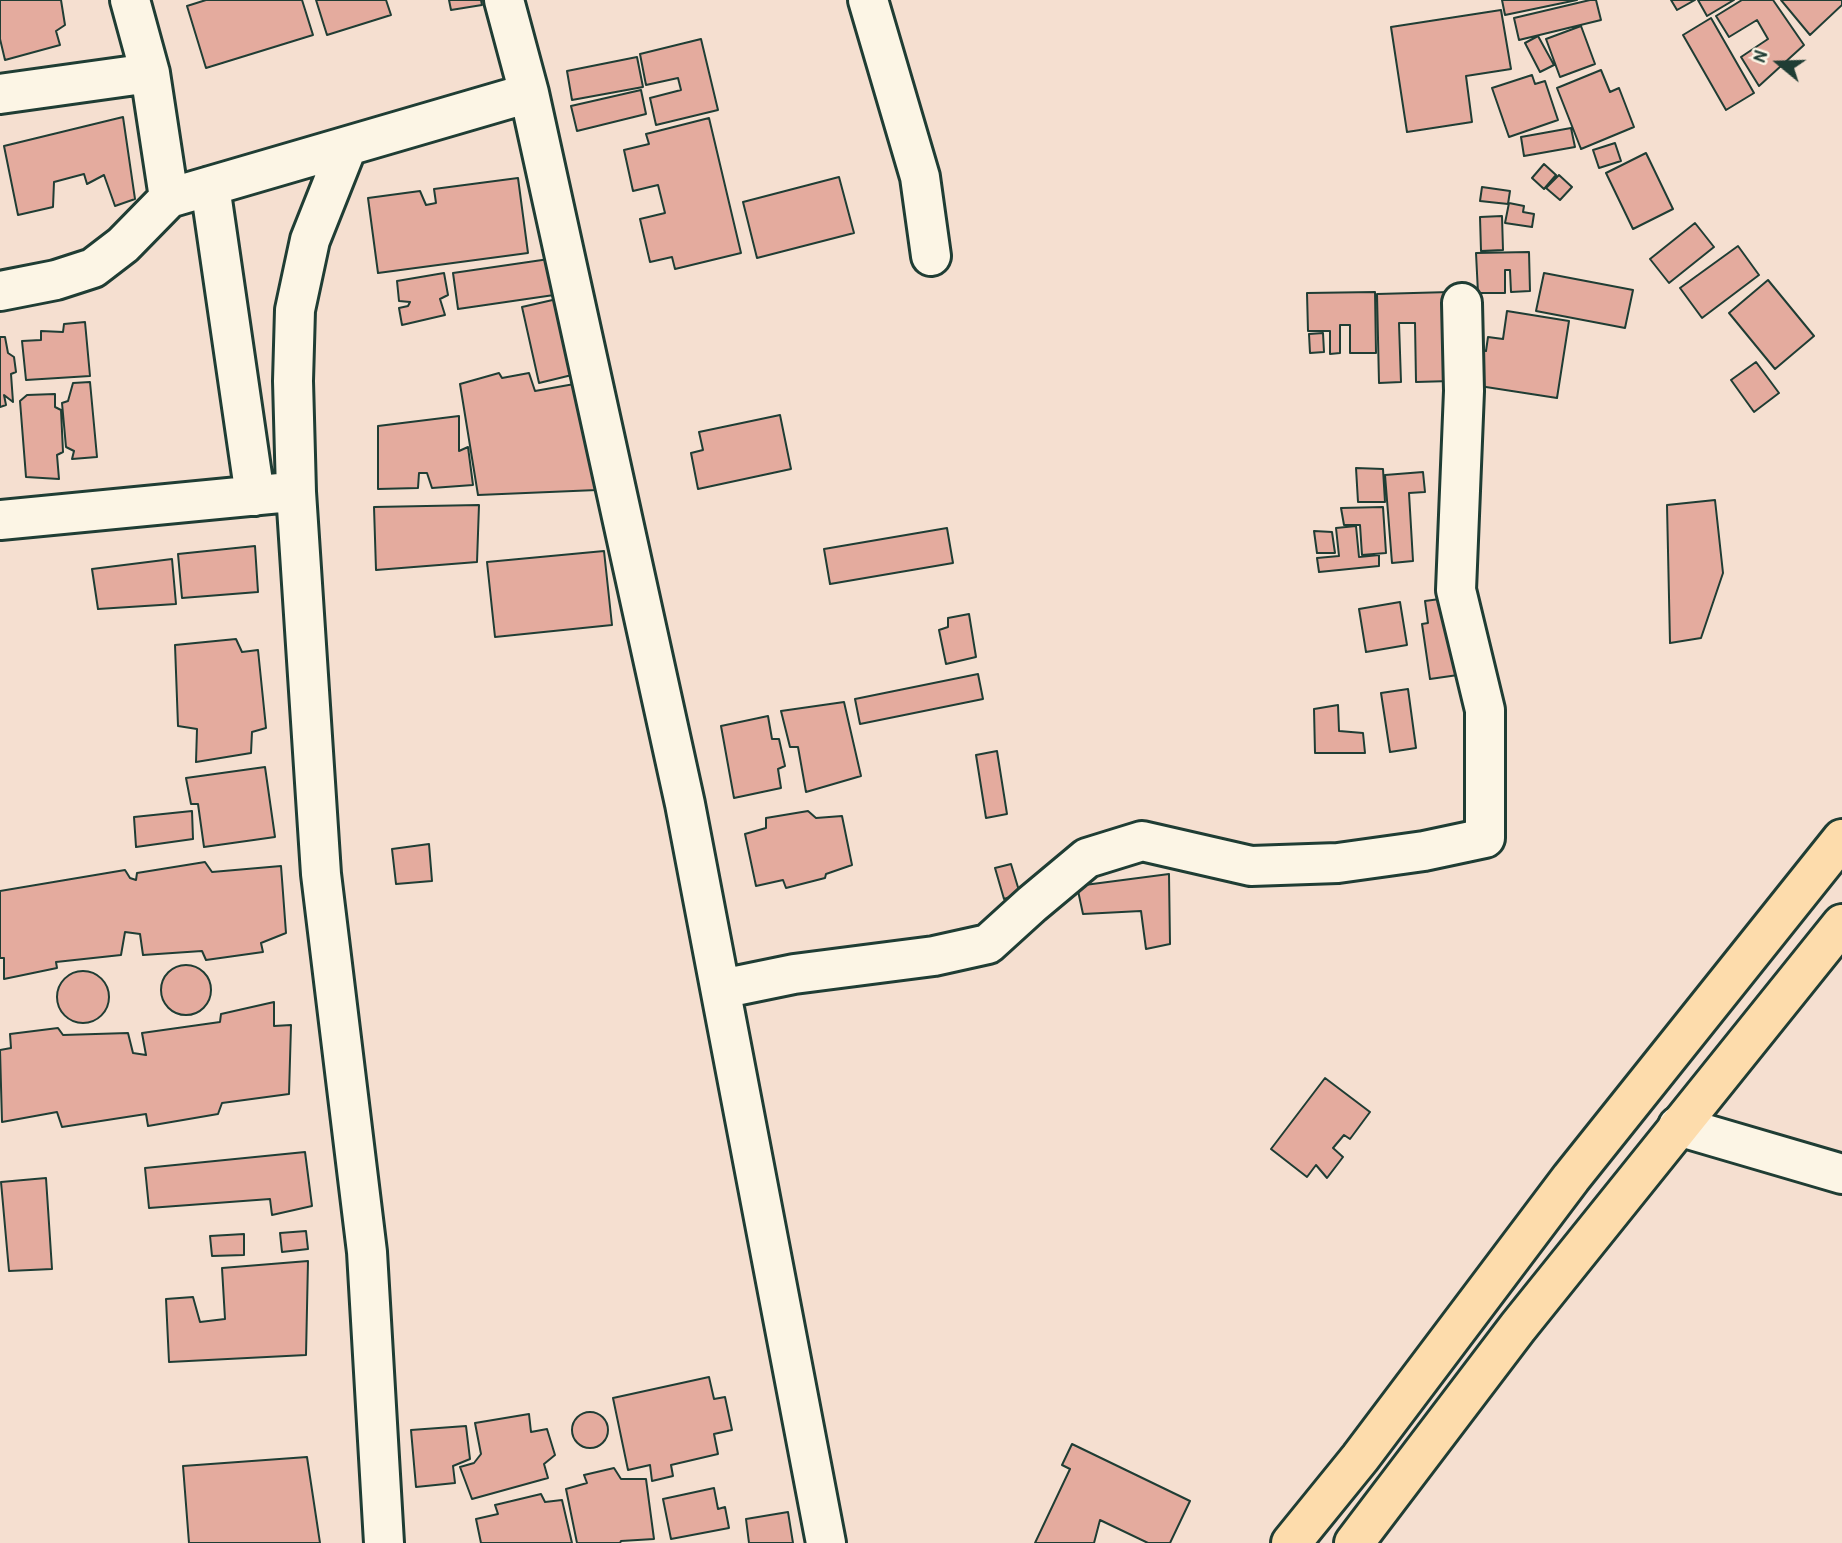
<!DOCTYPE html>
<style>
body{margin:0}
#map{position:relative;width:1842px;height:1543px;overflow:hidden;background:#f5dfd0;font-family:"Patrick Hand",sans-serif}
canvas{display:block}
.north{position:absolute;left:1744px;top:28px;width:70px;height:70px;-webkit-text-stroke:5px #fcf5e5;paint-order:stroke;rotate:289deg;font-size:19px;font-weight:700;line-height:28px;text-align:center;color:#1f3d34}
.north::after{content:'';display:block;margin:auto;width:24px;height:32px;background:#1f3d34;clip-path:polygon(50% 0,100% 100%,50% 72%,0 100%)}
</style>
<div id="map">
<canvas width="1842" height="1543"></canvas>
<div class="north">N</div>
</div>
<script>
const c = document.querySelector('canvas').getContext('2d');
c.lineJoin = 'round';
function fill(path, color) { c.fillStyle = color; c.fill(path, 'evenodd'); }
function stroke(path, color, width, dash) { c.strokeStyle = color; c.lineWidth = width; c.lineCap = dash ? 'butt' : 'round'; c.setLineDash(dash || []); c.stroke(path); }
const building = new Path2D(`
 M0 0H61L65 25 56 31 60 45 5 60 0 39Z
 M206 0H302L313 35 206 68 187 6Z
 M316 0H386L391 15 327 35Z
 M449 0H481L482 5 451 10Z
 M1502 0H1577L1505 15Z
 M1590 0H1596L1601 20 1519 40 1514 18Z
 M1671 0H1695L1677 10Z
 M1698 0H1734L1707 16Z
 M1742 0H1773L1804 45 1759 86 1741 57 1768 39 1757 20 1729 37 1716 16Z
 M1781 0H1842V5L1810 35Z
 M1501 10 1511 69 1466 76 1472 122 1407 132 1391 27Z
 M1711 18 1754 93 1726 110 1683 35Z
 M1581 26 1595 64 1560 77 1546 39Z
 M1538 36 1554 65 1540 72 1525 43Z
 M701 39 718 110 656 125 650 98 681 90 678 78 646 85 640 54Z
 M637 57 643 87 572 100 567 71Z
 M1601 70 1610 92 1619 88 1634 127 1581 149 1557 88Z
 M1532 75 1535 84 1545 81 1558 120 1509 137 1492 88Z
 M641 90 646 114 577 131 571 106Z
 M123 117 135 199 115 206 104 175 87 184 84 174 54 182 53 207 18 215 4 146Z
 M709 118 741 253 675 269 672 257 650 262 640 219 665 213 658 185 633 191 624 150 649 144 646 134Z
 M1571 128 1575 147 1524 156 1521 137Z
 M1615 143 1621 161 1599 168 1593 150Z
 M1646 153 1673 209 1633 229 1606 173Z
 M1544 164 1556 175 1544 189 1532 178Z
 M1559 175 1572 187 1560 200 1546 188Z
 M839 177 854 233 757 258 743 202Z
 M518 178 528 253 378 273 368 198 420 191 426 205 436 203 434 189Z
 M1482 187 1510 191 1508 204 1480 201Z
 M1509 203 1524 206 1523 212 1534 214 1532 227 1505 223Z
 M1502 216 1503 250 1481 251 1480 217Z
 M1695 223 1714 247 1669 283 1650 259Z
 M1738 246 1759 275 1702 318 1680 288Z
 M1529 252 1530 291 1511 292 1510 270H1505V293H1478L1476 253Z
 M549 259 554 295 458 309 453 273Z
 M444 273 448 295 440 299 445 315 402 325 399 308 408 306 410 302 399 301 397 281Z
 M1544 273 1633 290 1625 328 1536 311Z
 M1768 280 1814 336 1775 369 1729 313Z
 M1375 292 1376 353H1350V325H1340V353L1330 354V331H1308L1307 293Z
 M1450 292 1451 381 1416 382 1415 323H1399L1401 382 1379 383 1377 294Z
 M557 299 576 374 539 383 522 307Z
 M1507 311 1569 321 1557 398 1473 385 1478 350 1486 351 1488 337 1503 339Z
 M85 322 90 376 26 380 22 341 41 340V331L63 332 64 324Z
 M1323 333 1324 352 1310 353 1309 334Z
 M0 337H5L8 353 14 357 16 372 11 374 13 402 4 395 6 405 0 407Z
 M1756 362 1779 393 1754 412 1731 380Z
 M499 373 502 378 529 373 535 391 580 383 597 490 478 495 460 384Z
 M90 382 97 457 72 459 74 451 66 447 62 403 68 401 73 383Z
 M55 394V407L61 410 63 452 57 455 59 479 26 477 20 401 27 395Z
 M780 415 791 469 698 489 691 453 703 450 699 432Z
 M459 416V451L468 447 473 485 432 488 427 473H419L418 488 378 489V426Z
 M1356 468 1383 469 1385 502H1358Z
 M1423 472 1425 492 1409 493 1413 561 1392 563 1385 475Z
 M1715 500 1723 573 1701 638 1670 643 1667 505Z
 M479 505 477 562 376 570 374 507Z
 M1383 507 1386 553 1362 555 1360 525H1344L1341 508Z
 M1356 526 1359 557 1379 555V566L1319 572 1317 558 1339 556 1336 528Z
 M947 528 953 563 830 584 824 549Z
 M1314 531 1332 532 1335 553H1317Z
 M255 546 258 592 182 598 178 554Z
 M604 551 612 625 495 637 487 562Z
 M172 559 176 604 98 609 92 569Z
 M1447 598 1458 675 1430 679 1422 624 1428 623 1425 601Z
 M1400 602 1407 645 1366 652 1359 609Z
 M969 614 976 657 946 664 939 630 948 627V618Z
 M236 639 242 652 258 650 266 728 252 732 251 753 196 762 197 729 178 726 175 645Z
 M978 674 983 699 860 724 855 699Z
 M1408 689 1416 748 1390 752 1381 693Z
 M844 702 861 776 806 792 798 747H790L781 711Z
 M1338 705 1339 731 1363 733 1365 753H1315L1314 709Z
 M768 716 772 739H779L785 766 778 769 781 788 734 798 721 726Z
 M997 751 1007 814 986 818 976 755Z
 M265 767 275 837 204 847 198 804H191L186 778Z
 M192 811 193 839 136 847 134 817Z
 M808 811 816 818 842 816 852 865 826 874 825 878 786 888 783 880 756 886 745 834 766 828V818Z
 M429 844 432 881 396 884 392 849Z
 M205 862 212 872 281 866 286 933 261 943 263 952 206 960 202 951 143 955 140 934 125 932 121 955 56 962 57 968 4 979V958H0V891L125 870 130 878 136 880 137 873Z
 M1011 864 1020 894 1004 899 995 868Z
 M1169 874 1170 944 1146 949 1141 911 1083 914 1077 886Z
 M161 990a25 25 0 1 1 50 0a25 25 0 1 1-50 0Z
 M57 997a26 26 0 1 1 52 0a26 26 0 1 1-52 0Z
 M274 1002V1026L291 1025 289 1094 222 1103 218 1114 148 1126 146 1114 62 1127 57 1112 2 1122 0 1050 11 1048 10 1034 58 1028 63 1035 128 1033 133 1053 146 1055 142 1033 220 1022 221 1014Z
 M1325 1078 1370 1112 1350 1139 1344 1135 1333 1148 1343 1157 1327 1178 1316 1165 1307 1177 1271 1149Z
 M305 1152 312 1206 272 1215 270 1199 149 1208 145 1168Z
 M46 1178 52 1269 9 1271 1 1182Z
 M306 1231 308 1249 282 1252 280 1233Z
 M244 1234V1255L212 1256 210 1236Z
 M308 1261 306 1355 169 1362 166 1299 193 1297 200 1322 225 1319 222 1268Z
 M709 1377 714 1399 725 1397 732 1430 714 1434 718 1454 671 1465 673 1476 652 1481 650 1465 628 1470 613 1398Z
 M572 1430a18 18 0 1 1 36 0a18 18 0 1 1-36 0Z
 M529 1414 531 1432 547 1429 555 1455 544 1464 548 1478 472 1499 460 1467 474 1463 481 1454 475 1423Z
 M466 1426 470 1459 453 1466 455 1483 416 1487 411 1430Z
 M1072 1444 1190 1501 1170 1543H1148L1100 1520 1094 1543H1035L1070 1469 1062 1465Z
 M307 1457 320 1543H189L183 1466Z
 M614 1468 621 1479H646L654 1539 621 1541 620 1543H577L566 1489 587 1483 584 1475Z
 M714 1488 718 1509 725 1507 729 1528 671 1539 663 1499Z
 M541 1494 545 1502 562 1500 572 1543H481L476 1519 498 1514 495 1505Z
 M788 1512 793 1543H749L746 1519Z`);
const minor = new Path2D(`
 M130 0 150 73 169 198
 M504 0 529 93 685 804 826 1543
 M868 0 920 177 931 256
 M0 94 150 73
 M347 147 310 240 295 310 293 381 296 492 321 874 367 1252 384 1543
 M210 186 255 496
 M0 291 56 280 93 268 123 245 169 198 529 93
 M0 520 280 493
 M721 989 794 974 934 956 988 944 1032 904 1087 858 1142 841 1251 866 1338 863 1424 851 1485 838V710L1456 590 1464 391 1462 303
 M1678 1126 1842 1174`);
const trunk = new Path2D(`
 M1291 1543 1360 1458 1571 1178 1842 839
 M1354 1543 1518 1327 1842 924`);
fill(building, '#e4ab9e');
stroke(building, '#1f3d34', 2);
stroke(minor, '#1f3d34', 44);
stroke(trunk, '#1f3d34', 44);
stroke(minor, '#fcf5e5', 38);
stroke(trunk, '#fddcac', 38);
</script>
